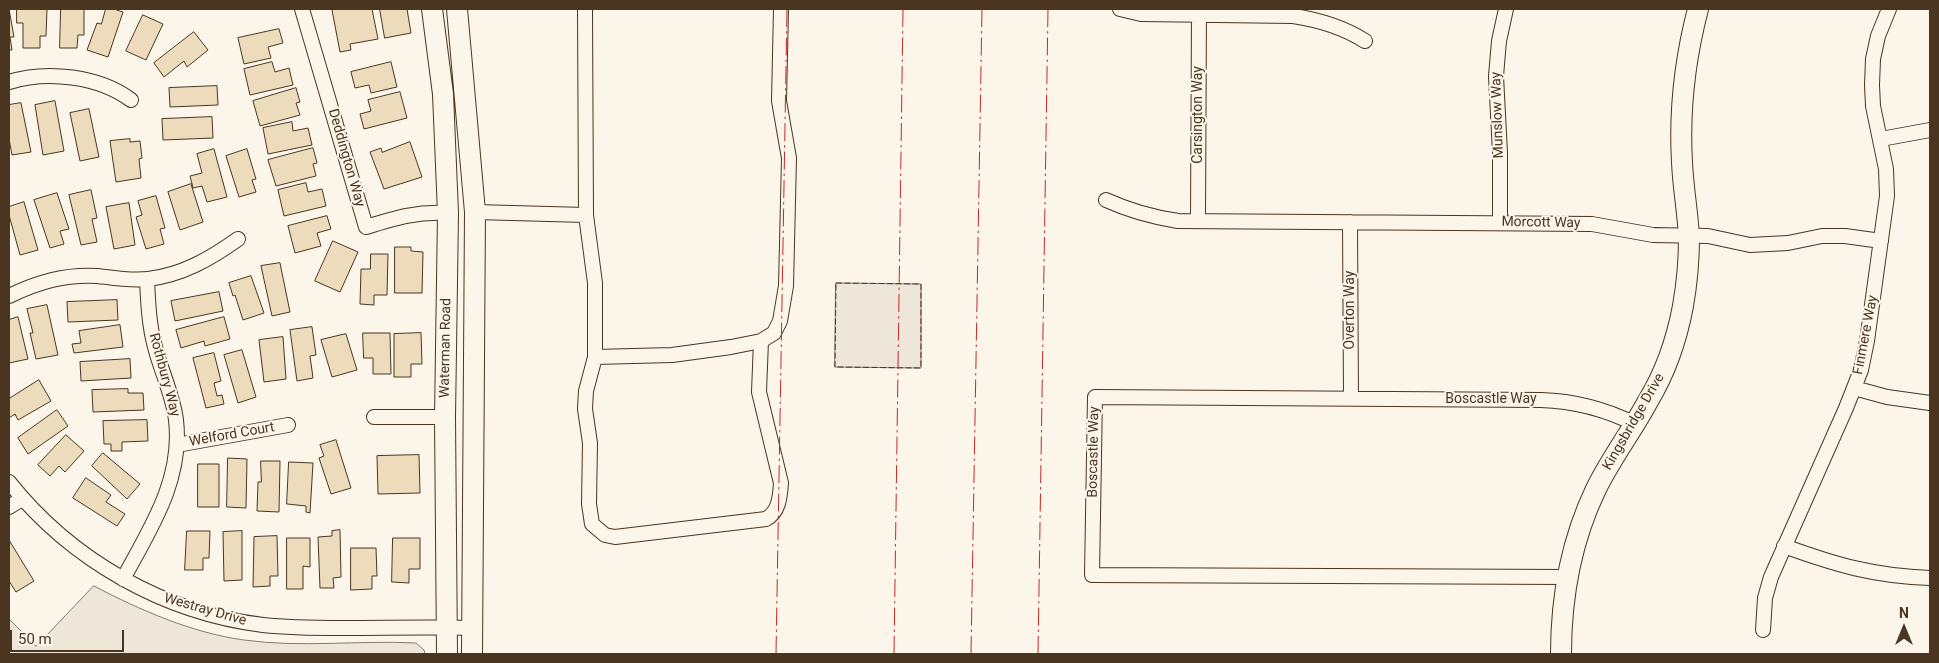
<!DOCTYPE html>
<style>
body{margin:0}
#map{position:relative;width:1939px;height:663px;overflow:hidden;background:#fbf6e9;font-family:Roboto,sans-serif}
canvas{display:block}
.frame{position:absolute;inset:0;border:10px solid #4a3520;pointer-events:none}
.north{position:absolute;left:1879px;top:603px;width:50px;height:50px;-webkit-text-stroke:4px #fbf6e9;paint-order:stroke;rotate:0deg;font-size:14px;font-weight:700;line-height:20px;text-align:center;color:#4a3520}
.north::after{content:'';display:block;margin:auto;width:18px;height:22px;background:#4a3520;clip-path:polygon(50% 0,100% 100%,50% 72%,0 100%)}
.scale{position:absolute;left:10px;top:630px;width:114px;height:22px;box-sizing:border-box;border:2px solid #4a3520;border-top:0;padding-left:6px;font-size:15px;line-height:18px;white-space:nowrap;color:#4a3520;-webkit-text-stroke:4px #fbf6e9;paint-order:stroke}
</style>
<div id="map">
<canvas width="1939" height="663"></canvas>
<div class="frame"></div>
<div class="north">N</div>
<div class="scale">50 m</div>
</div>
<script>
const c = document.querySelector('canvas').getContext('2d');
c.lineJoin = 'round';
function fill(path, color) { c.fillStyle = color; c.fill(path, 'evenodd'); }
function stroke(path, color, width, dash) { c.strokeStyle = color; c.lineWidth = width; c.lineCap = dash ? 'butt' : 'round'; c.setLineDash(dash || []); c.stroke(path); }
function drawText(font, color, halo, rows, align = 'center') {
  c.font = font + ' Roboto,sans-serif'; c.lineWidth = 4; c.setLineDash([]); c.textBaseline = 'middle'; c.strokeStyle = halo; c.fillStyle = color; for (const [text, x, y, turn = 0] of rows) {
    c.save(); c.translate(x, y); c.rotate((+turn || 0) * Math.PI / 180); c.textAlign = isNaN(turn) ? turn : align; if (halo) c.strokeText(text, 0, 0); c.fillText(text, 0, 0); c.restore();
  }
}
const green = new Path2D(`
 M836 283 921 284V368L835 367Z
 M94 586C140 610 192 633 244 640 301 648 359 640 416 643L424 650 425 654H9V619L36 646Z`);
const building = new Path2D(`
 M9 9 14 37H10L12 50H9Z
 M17 9H47L46 36H40V48H23V23H17Z
 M61 9H84V35H78L77 48H60Z
 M106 9H114L123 12 108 57 87 50 97 23 101 24Z
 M340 9H372L378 39 350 44 351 50 340 52 332 10Z
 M380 9H407L411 33 385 38Z
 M143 15 163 24 146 60 126 51Z
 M279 29 283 43 268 47 271 58 244 64 238 38Z
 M194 32 208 50 187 67 184 61 164 77 154 63Z
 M272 62 275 72 289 68 293 85 250 95 244 69Z
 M391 62 397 87 371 93 369 85 355 88 351 72Z
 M217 86 218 105 170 107 169 88Z
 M296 88 300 102 296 103 300 115 260 126 253 101Z
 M400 92 407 118 364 129 360 114 371 111 368 100Z
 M55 101 64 151 43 155 35 105Z
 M21 103 31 152 12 155 9 139V105Z
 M89 109 99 157 80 161 70 113Z
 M212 117 213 138 163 140 162 119Z
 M292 122 293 131 308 128 312 145 268 154 263 128Z
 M130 139V142L140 141 142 158 139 159 141 178 116 182 110 141Z
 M410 142 422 177 384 189 370 152 381 148 382 152Z
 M313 148 317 163 313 164 316 176 276 186 268 160Z
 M214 149 227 197 207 202 202 186 193 188 190 176 202 173 197 154Z
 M247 149 256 179 252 180 256 192 239 197 226 156Z
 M306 183 308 192 322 189 326 206 284 216 278 190Z
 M191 184 203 222 180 230 168 192Z
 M91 190 97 218 92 219 97 242 81 245 69 195Z
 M57 193 69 229 60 231 64 244 50 248 34 200Z
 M156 196 165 228 160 229 164 244 146 249 136 217 142 215 138 201Z
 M24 202 38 250 20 255 9 215V207Z
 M129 203 135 245 114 249 106 207Z
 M327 216 331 229 317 233 321 246 295 253 288 226Z
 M333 241 358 252 340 292 315 281Z
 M395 247H411V251L423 252 422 293H395Z
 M371 254H388L387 295H374V305L360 304 361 269H370Z
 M280 263 290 312 272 316 261 266Z
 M251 276 264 313 243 320 235 295 233 296 229 283Z
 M219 292 223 311 175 321 171 301Z
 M117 300 118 320 68 322 67 302Z
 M47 305 58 355 36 359 30 333H33L27 309Z
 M18 317 28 359 9 363V320Z
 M224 317 230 339 205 346 204 341 181 348 176 330Z
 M120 325 123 347 74 353 72 344 81 343 79 331Z
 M312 327 316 355 310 356 313 378 297 381 290 330Z
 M363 333H390L391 374H373V358H364Z
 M421 333 422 364H411V377H394V334Z
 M346 334 357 370 332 377 321 340Z
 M283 337 286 379 264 382 259 340Z
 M242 350 256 397 238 403 224 355Z
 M214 353 221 381 214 383 217 396 222 395 224 404 206 408 193 358Z
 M130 359 131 378 81 381 80 362Z
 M39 380 51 401 18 420 15 414 9 418V399Z
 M128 389V393H143L144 410 93 412 92 390Z
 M57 410 68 426 28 454 18 438Z
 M147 420 148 441 122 442V451H111V444H104L103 421Z
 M66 435 84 451 65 472 59 466 50 476 38 465Z
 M336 440 351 488 331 494 319 458 324 456 320 445Z
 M103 453 140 484 127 499 92 466Z
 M419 455 420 493 378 494 377 456Z
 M228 458 247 459 246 508 227 507Z
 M261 461H280L279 512 257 511 258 482H261Z
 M289 462 313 463 310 513 306 512V506L287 504Z
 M198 464H219V507H198Z
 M86 478 111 495 106 502 125 514 117 526 73 498Z
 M340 530 341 577 333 578 334 588H320L318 537 332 536V531Z
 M187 531H210L209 558H203V570H185Z
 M242 531V580L224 581 223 532Z
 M277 536 278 576H270V586L253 587 254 537Z
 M287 538H310V567L303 566V589H287Z
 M393 538H420V569H409V583L392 582Z
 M9 540 34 581 16 592 9 581Z
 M351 548H376L377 576H372V589L351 590Z`);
const street = new Path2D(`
 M302 9 366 227C395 218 418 211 448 213
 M585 9 586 215 595 283V357L586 391 585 409 590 443 589 504 592 524 605 535 615 537 766 519C779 512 780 497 781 483L759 392 761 341 774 333 780 321 786 286 789 158 779 101 781 9
 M1120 9 1141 14 1293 16C1320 20 1343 27 1365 41
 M9 82C47 70 99 76 131 100
 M1881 139 1930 130
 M1106 200C1130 211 1152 217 1178 221L1592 224 1653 235 1708 236 1750 245 1788 243 1822 236H1845L1881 241
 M475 212 586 215
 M1198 221 1199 9
 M1350 222 1351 398
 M1500 223V153L1496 76 1499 41 1506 9
 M9 296C38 282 65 274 98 276 114 278 131 281 148 279 182 275 210 259 238 239
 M595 357 672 355 731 347 761 341
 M1854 388 1887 397 1930 403
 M374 417H445
 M177 445 288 425
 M9 482C71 560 164 613 263 625 290 628 316 628 343 628 386 628 429 627 472 628
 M9 507 22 499
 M1784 546C1836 565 1874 576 1930 578
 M1567 577 1092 575 1095 397 1541 400C1575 401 1605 409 1635 424
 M123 579C150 529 183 480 176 420 173 395 161 371 155 347 149 325 148 302 147 279
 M1763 630 1765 598 1771 577 1846 408 1861 370 1867 341 1887 196 1886 169 1873 106 1872 85 1873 59 1878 36 1889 9`);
const secondary = new Path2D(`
 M432 9 443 94 448 213 445 417 447 654
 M457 9 475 212 472 654
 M1561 654C1561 597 1571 541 1596 489 1611 458 1632 431 1648 401 1665 373 1677 338 1683 306 1687 283 1689 260 1689 238 1688 213 1683 188 1682 162 1679 110 1685 59 1698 9`);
const fence = new Path2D(`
 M836 283 921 284V368L835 367Z`);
const power = new Path2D(`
 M776 654 787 9
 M894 654 903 9
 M971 654 982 9
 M1038 654 1048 9`);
const streetNames = [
 ["Carsington Way",1198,115,-90],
 ["Munslow Way",1498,115,-92],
 ["Deddington Way",346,158,74],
 ["Morcott Way",1541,223,1],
 ["Overton Way",1350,310,-90],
 ["Finmere Way",1866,335,-79],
 ["Waterman Road",446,348,-89],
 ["Rothbury Way",164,375,75],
 ["Boscastle Way",1491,399],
 ["Kingsbridge Drive",1634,422,-60],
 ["Welford Court",232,435,-10],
 ["Boscastle Way",1094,452,-89],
 ["Westray Drive",205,610,16]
];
fill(green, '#ede6d9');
stroke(green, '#887966', 1);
fill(building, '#ecdcbc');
stroke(building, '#4a3520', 1);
stroke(street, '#4a3520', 16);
stroke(secondary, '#4a3520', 22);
stroke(street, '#fbf6e9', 14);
stroke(secondary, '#fbf6e9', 20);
stroke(fence, '#4a3520', 1, [6, 2.5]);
stroke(power, '#c62828', 1, [18, 4, 2.5, 4]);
drawText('14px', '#4a3520', '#fbf6e9', streetNames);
</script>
